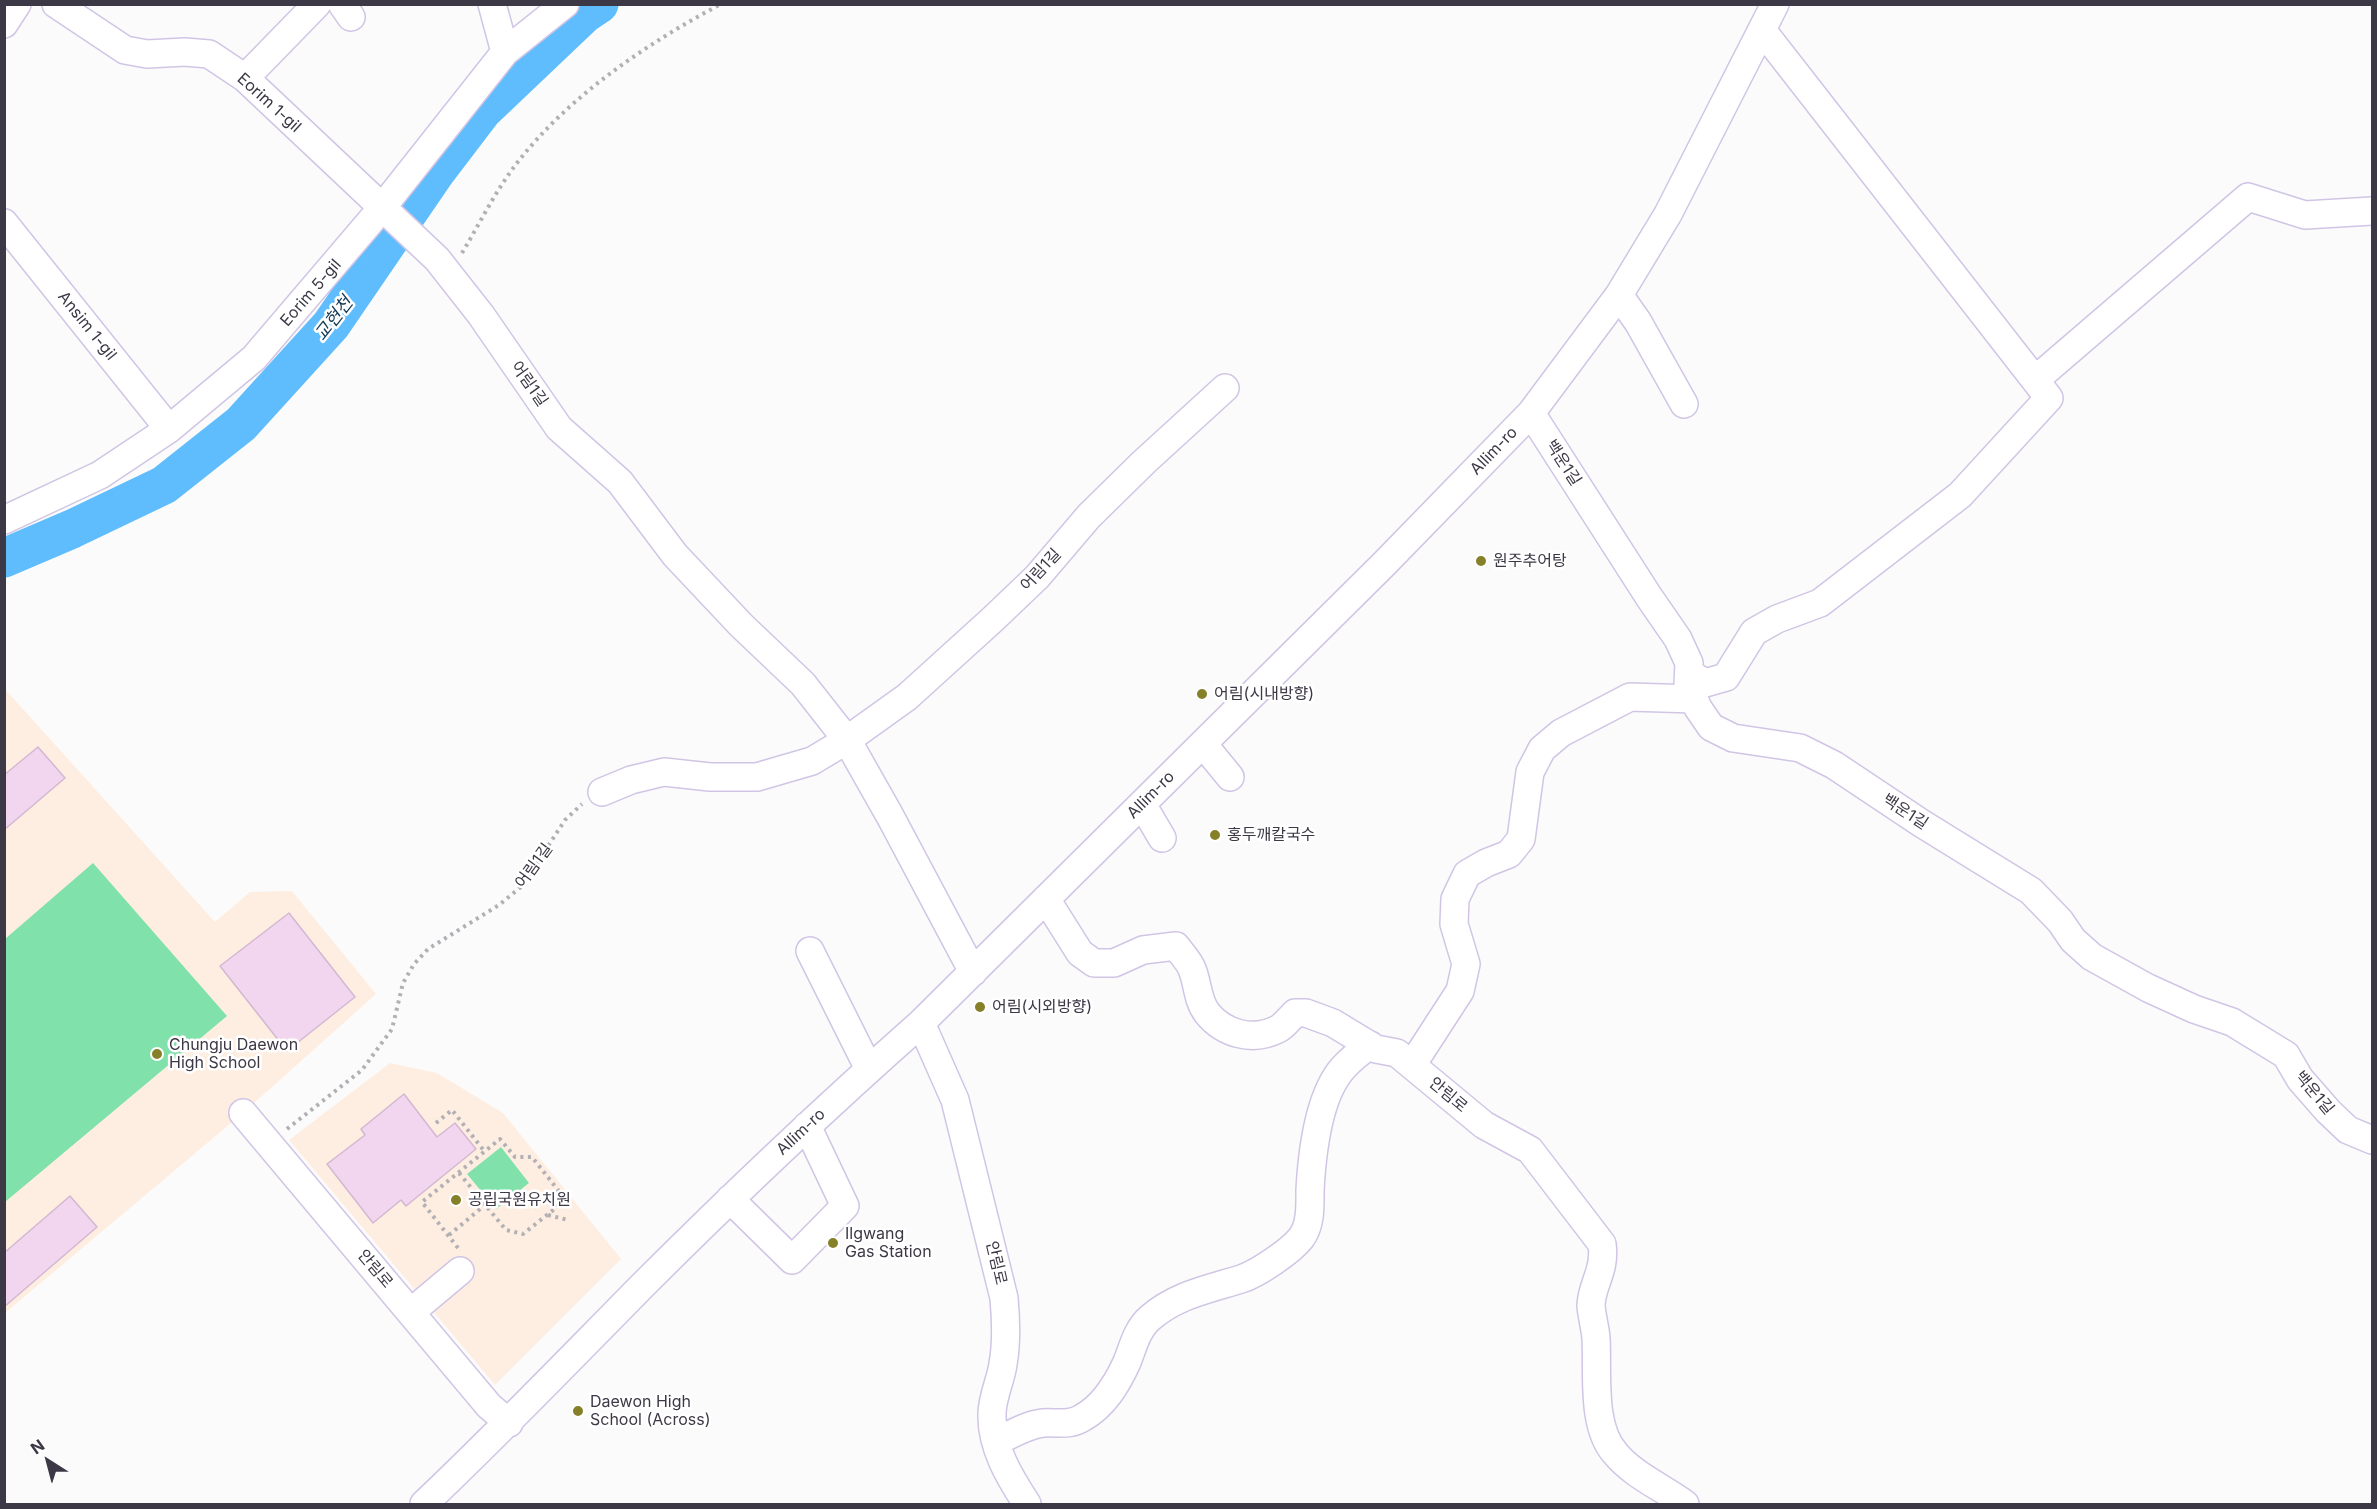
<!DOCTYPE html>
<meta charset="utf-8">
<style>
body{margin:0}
#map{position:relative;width:2377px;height:1509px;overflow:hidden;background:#fbfbfb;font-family:Inter,sans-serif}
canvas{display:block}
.frame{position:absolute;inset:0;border:6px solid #3d3845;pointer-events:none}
.north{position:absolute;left:18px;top:1431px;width:60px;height:60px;-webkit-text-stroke:4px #fff;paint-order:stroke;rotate:324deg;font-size:16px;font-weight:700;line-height:24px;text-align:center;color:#3d3845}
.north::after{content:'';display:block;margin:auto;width:21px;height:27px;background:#3d3845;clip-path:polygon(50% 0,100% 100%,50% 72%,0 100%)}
</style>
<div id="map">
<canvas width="2377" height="1509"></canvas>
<div class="frame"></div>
<div class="north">N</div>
</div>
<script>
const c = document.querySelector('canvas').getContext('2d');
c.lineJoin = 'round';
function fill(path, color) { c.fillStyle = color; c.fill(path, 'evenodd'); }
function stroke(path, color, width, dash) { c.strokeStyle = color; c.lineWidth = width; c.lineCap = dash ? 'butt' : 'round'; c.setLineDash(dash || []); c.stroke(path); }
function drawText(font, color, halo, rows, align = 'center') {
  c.font = font + ' Inter,"Noto Sans KR",sans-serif'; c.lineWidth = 5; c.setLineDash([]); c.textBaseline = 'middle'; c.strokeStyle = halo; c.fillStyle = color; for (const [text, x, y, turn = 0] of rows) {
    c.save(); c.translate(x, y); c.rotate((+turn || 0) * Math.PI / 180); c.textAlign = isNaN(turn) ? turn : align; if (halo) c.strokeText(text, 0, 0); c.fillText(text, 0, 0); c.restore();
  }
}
const education = new Path2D(`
 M4 688 215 922 250 892 292 891 376 994 243 1113 5 1313Z
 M390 1063 437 1073 503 1113 621 1259 495 1385 289 1140Z`);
const green = new Path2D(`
 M93 863 227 1016 5 1202V939Z
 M501 1147 529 1183 496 1209 467 1174Z`);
const river = new Path2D(`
 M4 558 72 529 164 485 241 424 331 325 435 173 483 110 584 14 599 4`);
const building = new Path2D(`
 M38 747 65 778 4 830V775Z
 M289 913 355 997 287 1051 220 966Z
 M404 1094 437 1137 455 1123 476 1149 406 1206 401 1200 373 1223 327 1164 365 1135 361 1129Z
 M70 1196 97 1227 4 1307V1253Z`);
const path = new Path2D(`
 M462 253C480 223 496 190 517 163 569 96 646 44 721 4
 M436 1123 452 1110 485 1152
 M287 1129 362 1070 392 1029 403 983 414 964 428 949 499 905 522 886 565 820 582 804
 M548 1215 568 1220
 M449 1235 485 1205
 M458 1248 422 1202 500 1139 515 1157H532L558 1190 557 1207 523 1234 506 1230 459 1173`);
const minor = new Path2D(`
 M56 4 125 50 147 54 185 52 209 54 245 78 437 259 481 315 559 428 620 482 675 555 741 625 803 684 847 740 890 816 973 972
 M342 4 351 17
 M492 4 505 52
 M4 24 17 4
 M245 78 317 4
 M4 223 169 429
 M1619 295 1638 322 1684 404
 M2035 380 2248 197 2305 215 2372 211
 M1531 413 1649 597 1678 639 1689 663 1688 684 1698 708 1711 727 1733 738 1800 748 1834 765 1921 823 2031 891 2060 921 2073 940 2092 957 2148 988 2194 1009 2232 1022 2286 1055 2300 1079 2328 1111 2348 1130 2372 1140
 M4 520 100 475 169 429 254 358 381 209 505 52 565 4
 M1689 673 1705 683 1726 677 1754 632 1777 619 1820 603 1960 495 2049 398 1762 30
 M1203 744 1230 777
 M602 792 631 780 664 772 710 777H757L812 761 847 740 907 697 993 619 1037 577 1089 516 1144 462 1225 388
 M1142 804 1162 838
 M1046 899 1080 953 1094 963H1114L1143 950 1176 946C1181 953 1189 961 1192 969 1198 983 1197 1000 1207 1013 1224 1034 1253 1042 1278 1029 1284 1026 1290 1018 1295 1013H1306L1333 1023 1376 1049 1397 1053 1484 1125 1530 1150 1602 1244C1606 1271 1591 1285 1591 1306 1592 1317 1595 1327 1596 1338 1598 1372 1591 1426 1615 1453 1634 1476 1662 1487 1685 1504
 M810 951 869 1069
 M921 1023 955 1100 1004 1298C1006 1320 1007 1342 1003 1364 1001 1380 992 1397 992 1414 991 1447 1010 1478 1027 1504
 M1412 1065 1460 991 1466 964 1454 924 1455 899 1467 874 1486 863 1509 854 1521 839 1530 772 1542 749 1561 733 1630 697 1694 699
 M243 1113 489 1406 509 1423
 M730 1199 792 1260 845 1206 807 1126
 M411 1312 460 1271
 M996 1442C1010 1435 1026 1425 1043 1423 1056 1422 1069 1426 1082 1418 1104 1406 1117 1384 1127 1362 1133 1347 1137 1329 1150 1318 1176 1295 1209 1289 1241 1279 1257 1274 1291 1251 1301 1238 1311 1225 1310 1206 1310 1190 1312 1154 1318 1096 1343 1068 1351 1059 1360 1052 1370 1045
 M424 1504C499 1433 570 1359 643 1285 733 1195 826 1107 921 1023L1384 564 1531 413 1619 295 1668 214 1775 4`);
const markers = [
 [1481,561,6,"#868129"],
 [1202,694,6,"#868129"],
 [1215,835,6,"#868129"],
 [980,1007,6,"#868129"],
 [157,1054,6,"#868129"],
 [456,1200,6,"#868129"],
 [833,1243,6,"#868129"],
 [578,1411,6,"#868129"]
];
const streetNames = [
 ["Eorim 1-gil",269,103,42],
 ["Eorim 5-gil",311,293,-49],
 ["Ansim 1-gil",87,326,51],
 ["어림1길",529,384,55],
 ["Allim-ro",1494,451,-46],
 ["백운1길",1563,463,57],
 ["어림1길",1041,570,-47],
 ["Allim-ro",1151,795,-45],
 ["백운1길",1905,812,33],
 ["어림1길",534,866,-54],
 ["백운1길",2314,1093,50],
 ["안림로",1448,1095,40],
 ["Allim-ro",801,1132,-43],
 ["안림로",996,1263,77],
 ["안림로",375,1269,50]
];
const poiNames = [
 ["원주추어탕",1493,561],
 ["어림(시내방향)",1214,694],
 ["홍두깨칼국수",1227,835],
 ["어림(시외방향)",992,1007],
 ["Chungju Daewon",169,1045],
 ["High School",169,1063],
 ["공립국원유치원",468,1200],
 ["Ilgwang",845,1234],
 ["Gas Station",845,1252],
 ["Daewon High",590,1402],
 ["School (Across)",590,1420]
];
const waterNames = [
 ["교현천",334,319,-52]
];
fill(education, '#feeee1');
fill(green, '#81e1ab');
stroke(river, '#5fbdfd', 39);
fill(building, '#f2d6ef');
stroke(building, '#d4b8d1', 1.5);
stroke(minor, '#d1c5e5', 30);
stroke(path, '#b2b0b5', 4, [3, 4.5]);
stroke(minor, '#fff', 27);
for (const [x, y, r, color] of markers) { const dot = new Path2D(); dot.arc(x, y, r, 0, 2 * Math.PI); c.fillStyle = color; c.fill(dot); stroke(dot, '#fff', 2); }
drawText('16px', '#3d3845', '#fff', streetNames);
drawText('16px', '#3d3845', '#fff', poiNames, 'left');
drawText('italic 18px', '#113952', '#fff', waterNames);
</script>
